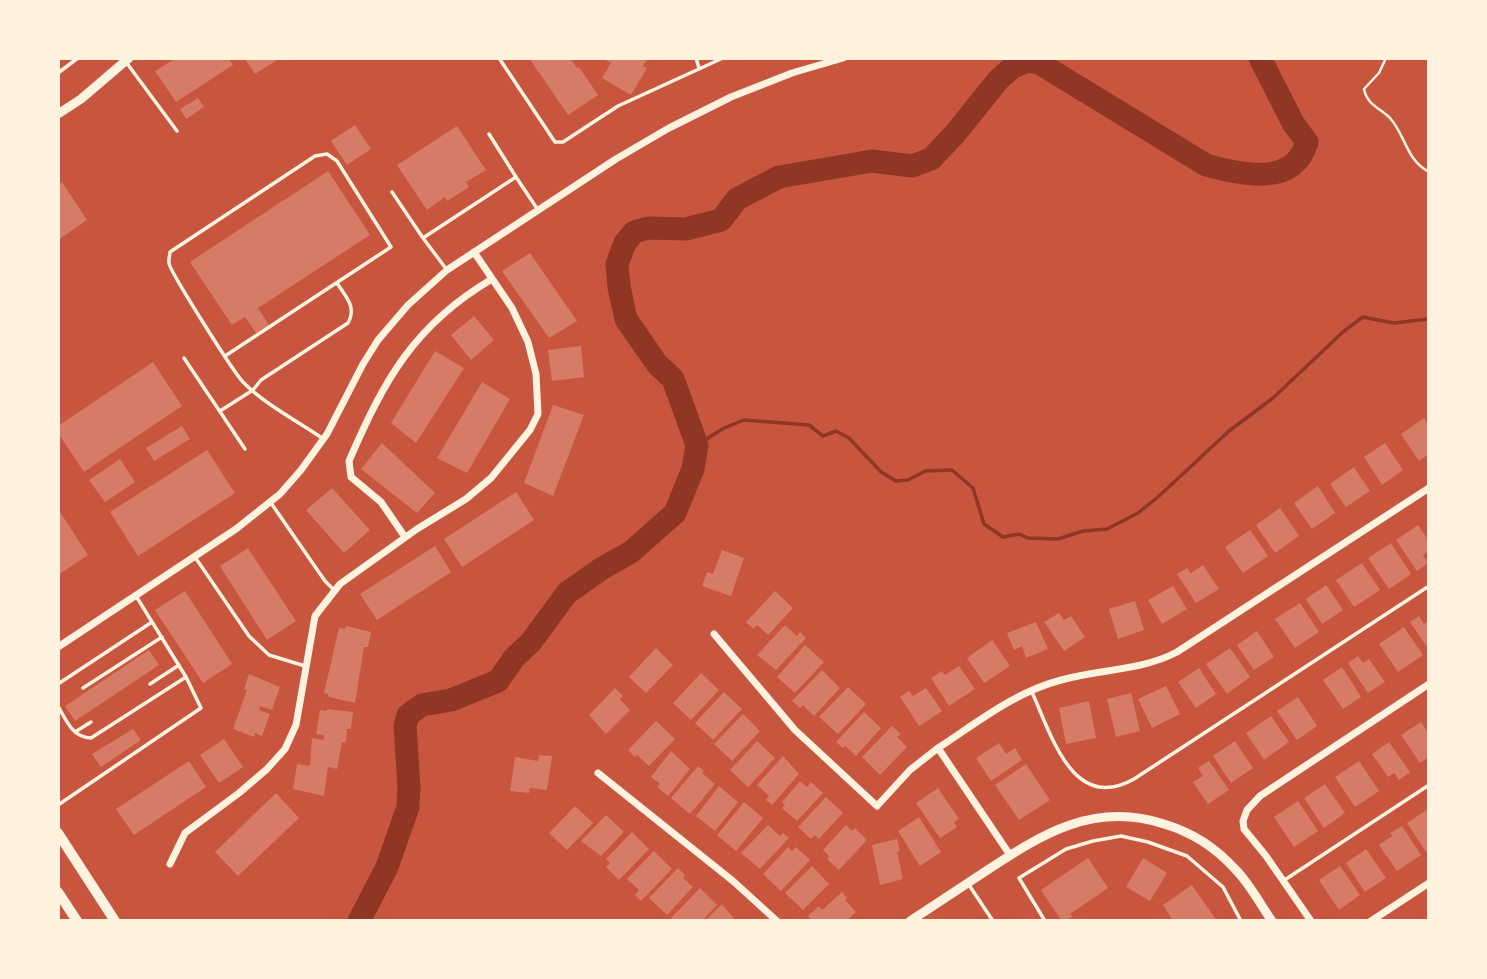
<!DOCTYPE html>
<style>
body{margin:0}
#map{position:relative;width:1487px;height:979px;overflow:hidden;background:#c8553d;font-family:"Nunito Sans",sans-serif}
canvas{display:block}
.frame{position:absolute;inset:0;border:60px solid #fff3e0;pointer-events:none}
</style>
<div id="map">
<canvas width="1487" height="979"></canvas>
<div class="frame"></div>
</div>
<script>
const c = document.querySelector('canvas').getContext('2d');
c.lineJoin = 'round';
function stroke(path, color, width, dash) { c.strokeStyle = color; c.lineWidth = width; c.lineCap = dash ? 'butt' : 'round'; c.setLineDash(dash || []); c.stroke(path); }
function fill(path, color) { c.fillStyle = color; c.fill(path, 'evenodd'); }
const stream = new Path2D(`
 M697 445 724 428 744 420 809 425 823 436 836 431 849 438 881 472 896 481 908 480 925 471 952 470 973 488 984 524 1003 537 1019 534 1028 538 1058 539 1083 531 1107 529 1138 513 1158 497 1229 431 1273 398 1344 331 1363 317 1394 323 1429 319`);
const river = new Path2D(`
 M359 921 387 867 408 807 409 787 405 726 408 715 422 705 451 700 498 681 514 658 531 642 567 593 601 569 631 552 675 513 693 469 697 445 673 379 657 364 626 319 619 287 617 264 625 243 634 232 648 228 686 229 721 220 737 199 779 177 872 161 912 166 931 159 954 135 999 79 1013 67 1028 61 1039 63 1206 165C1242 175 1294 187 1307 142L1293 123 1260 58`);
const building = new Path2D(`
 M176 58H229L233 65 176 102 155 71Z
 M244 58H280L255 74Z
 M529 58H570L577 68 579 67 598 95 568 115Z
 M607 58H648L643 66 647 68 631 95 602 78 611 63 606 60Z
 M198 98 204 107 186 119 180 109Z
 M355 125 371 149 347 165 331 141Z
 M457 126 486 170 466 182 469 187 447 201 445 197 427 210 397 165Z
 M328 171 370 235 258 308 269 325 256 333 245 317 232 325 190 262Z
 M62 182 87 220 58 240V185Z
 M530 253 577 321 549 338 502 271Z
 M474 316 494 340 471 360 451 335Z
 M581 346 584 377 552 381 548 350Z
 M435 351 464 368 416 443 391 423Z
 M153 362 182 406 84 472 58 433V426Z
 M482 382 510 399 467 473 437 458Z
 M553 405 584 415 553 496 524 483Z
 M1424 418 1429 426V454L1419 461 1401 434Z
 M182 426 190 439 154 461 146 448Z
 M382 443 435 493 417 513 361 469Z
 M1385 443 1403 470 1382 485 1364 457Z
 M207 450 235 493 138 556 110 512Z
 M120 459 135 482 105 502 89 480Z
 M1354 467 1370 491 1346 507 1330 484Z
 M1318 486 1335 513 1312 529 1294 503Z
 M332 488 370 530 344 553 306 510Z
 M516 492 534 520 462 567 444 539Z
 M1280 508 1299 536 1275 553 1256 525Z
 M58 509 88 555 58 575Z
 M1418 525 1429 541V550L1423 555 1428 563 1417 571 1396 540Z
 M1250 530 1268 556 1243 573 1225 547Z
 M1391 543 1411 574 1389 589 1368 558Z
 M435 546 451 572 377 620 360 594Z
 M248 548 296 621 267 640 220 566Z
 M722 550 744 558 731 596 702 586 707 572 713 574Z
 M1362 563 1380 590 1354 607 1336 580Z
 M1203 565 1219 589 1196 603 1177 574 1187 568 1191 573Z
 M1326 585 1343 610 1322 624 1306 599Z
 M1173 586 1187 609 1162 624 1148 600Z
 M185 591 232 664 203 683 155 610Z
 M775 591 793 608 768 635 757 625 754 629 746 622Z
 M1135 601 1144 630 1118 639 1109 609Z
 M1300 603 1319 632 1295 648 1275 619Z
 M1059 613 1064 620 1071 616 1085 637 1064 651 1044 622Z
 M1419 616 1424 624 1429 620V650L1410 622Z
 M1036 622 1048 649 1026 658 1022 646 1014 650 1007 633Z
 M785 625 797 636 800 632 806 638 776 670 757 655Z
 M346 626 371 632 368 647H364L355 703 329 697 328 694 324 693 339 628 345 629Z
 M1404 627 1423 655 1398 672 1379 644Z
 M1257 631 1274 657 1254 670 1237 645Z
 M992 640 1010 666 984 683 967 658Z
 M805 645 824 662 795 693 777 677Z
 M656 648 673 665 646 693 629 677Z
 M1230 648 1250 677 1227 694 1206 664Z
 M149 650 159 665 75 721 65 706Z
 M1358 656 1363 663 1369 659 1385 682 1368 693 1348 663Z
 M959 666 975 689 949 706 931 678 942 671 945 675Z
 M1342 667 1361 697 1343 709 1323 680Z
 M1199 668 1216 694 1196 708 1178 682Z
 M822 670 840 688 814 716 803 705 800 708 792 701Z
 M701 673 719 690 691 720 673 703Z
 M249 674 280 687 272 710 260 706 259 710 270 714 262 736 255 733 254 737 233 729 247 690 244 689Z
 M1166 686 1180 714 1152 728 1138 699Z
 M848 687 866 704 838 734 819 717Z
 M615 688 623 696 620 699 630 710 606 734 589 715Z
 M926 688 942 711 919 726 900 697 909 691 913 696Z
 M724 692 742 709 713 740 695 723Z
 M1131 693 1140 731 1116 737 1107 699Z
 M1298 697 1317 726 1297 740 1277 711Z
 M1089 701 1096 738 1066 744 1059 708Z
 M327 709 353 712 351 729H347L346 742H342L337 769 328 767 324 796 293 789 297 764 310 766 312 738 324 740V735L316 734 320 710 327 711Z
 M864 712 881 728 856 756 845 746 843 748 836 742Z
 M743 714 760 731 732 761 714 744Z
 M1271 716 1289 742 1264 760 1246 733Z
 M656 721 675 739 649 766 637 755 635 757 628 750Z
 M1421 722 1429 734V757L1420 763 1401 735Z
 M892 726 901 734 897 737 907 747 880 775 862 757Z
 M133 729 141 740 101 767 92 754Z
 M224 739 243 767 219 783 200 755Z
 M757 741 775 758 748 787 730 770Z
 M1235 741 1253 768 1231 783 1213 756Z
 M1389 742 1410 772 1399 780 1394 773 1388 777 1372 754Z
 M999 743 1006 754 1015 748 1022 760 991 781 976 758Z
 M671 751 690 769 668 796 657 787 660 784 651 777Z
 M539 755 552 756 547 790 530 788 529 793 510 791 515 757 538 761Z
 M783 756 799 774 772 805 766 800 769 796 757 785Z
 M189 761 206 787 134 835 116 809Z
 M1209 761 1229 790 1208 804 1193 782 1203 776 1198 768Z
 M1359 761 1379 791 1355 807 1335 777Z
 M1026 764 1050 800 1019 820 995 785Z
 M698 766 704 771 702 773 715 784 690 814 671 798Z
 M800 781 807 787 811 782 823 793 797 821 782 808 785 805 782 802Z
 M1325 784 1345 813 1324 828 1304 798Z
 M719 786 738 802 715 831 696 816Z
 M938 788 959 819 954 822 957 827 940 838 916 803Z
 M276 793 299 818 238 876 215 852Z
 M826 797 843 813 819 839 815 835 811 839 798 827Z
 M1298 801 1318 831 1294 847 1274 817Z
 M744 802 763 818 736 851 717 835Z
 M575 806 593 823 567 850 549 833Z
 M1428 809 1429 851 1426 852 1407 823Z
 M606 815 624 832 601 856 581 841Z
 M919 817 941 852 920 866 898 831Z
 M768 825 780 836 783 833 789 838 760 869 741 853Z
 M846 825 852 831 855 828 867 840 839 870 827 859 829 856 823 850Z
 M1402 826 1421 855 1397 871 1379 845 1392 836 1390 833Z
 M632 832 649 849 619 880 606 867 610 863 606 859Z
 M897 839 900 851 897 852 903 879 880 885 872 845Z
 M788 847 792 851 796 847 810 860 781 891 763 874Z
 M1366 849 1386 878 1365 892 1346 863Z
 M654 851 672 869 641 901 635 895 639 890 627 879Z
 M1088 858 1108 888 1070 914 1073 917 1062 921 1041 890Z
 M1143 858 1167 873 1150 901 1126 887Z
 M812 866 829 884 803 910 785 893Z
 M1340 866 1360 895 1339 910 1319 880Z
 M678 868 685 875 683 878 693 887 667 915 649 898Z
 M1192 885 1217 921H1173L1163 905Z
 M700 888 717 905 702 921H674L671 918Z
 M842 892 847 898 845 900 856 912 846 921H813L808 916 819 906 822 910Z
 M722 904 736 921H705Z`);
const path = new Path2D(`
 M1386 58 1379 73 1364 89C1367 105 1380 108 1390 118 1406 136 1406 160 1429 172`);
const service = new Path2D(`
 M499 58 555 142H563L618 106 723 58
 M696 58 699 68
 M126 62 177 131
 M58 73 78 58
 M489 134 516 177
 M392 192 423 238
 M447 270 423 238 516 177 538 210
 M225 356 391 247 337 161 327 154 315 156 170 252C170 256 168 259 169 263 169 270 234 373 243 382 263 403 297 421 322 438
 M184 358 245 449
 M220 411 253 390 261 380 348 323C357 307 346 297 337 283
 M271 503 325 581 335 591
 M195 557 249 636 269 655 305 666
 M58 684 152 622
 M150 684 179 665
 M83 688 162 637
 M1031 690C1051 733 1072 814 1134 779L1429 586
 M58 706C66 720 73 738 91 738L186 677 136 596
 M75 732 91 722
 M58 805 201 708 186 677
 M1283 881 1429 785
 M969 885 993 921
 M1045 921 1019 878 1066 849 1093 841 1121 836 1148 842 1187 856 1223 887 1241 921`);
const minor = new Path2D(`
 M405 537 381 502 351 477 349 461C384 380 414 325 492 279
 M714 634 795 730 877 806 910 770 938 748
 M58 647 236 529 280 494 301 470 327 434 363 364 378 340 408 305 447 270 616 159 669 128 731 97 792 73 843 58
 M598 773 733 881 777 921
 M1010 855 938 748C978 722 1015 692 1061 680 1100 669 1141 671 1177 652L1429 488
 M170 864 185 833 239 793 267 769 285 749 296 725 315 616 340 584 417 529 466 499 491 478 530 430 538 414 536 374 528 342 512 308 474 252
 M1311 921 1266 856 1244 829 1243 821 1247 810 1260 796 1429 684
 M1371 921 1429 883`);
const tertiary = new Path2D(`
 M58 114 81 99 129 58
 M910 921C935 905 960 888 986 871 1042 834 1094 801 1164 824 1191 832 1216 848 1235 869 1250 884 1260 904 1272 921`);
const primary = new Path2D(`
 M58 833 115 921
 M58 892 77 921`);
stroke(stream, '#8f3625', 3.5);
stroke(river, '#8f3625', 23);
fill(building, '#d67c66');
stroke(path, '#fff3e0', 2.5);
stroke(service, '#fff3e0', 3.5);
stroke(minor, '#fff3e0', 7);
stroke(tertiary, '#fff3e0', 9);
stroke(primary, '#fff3e0', 10);
</script>
